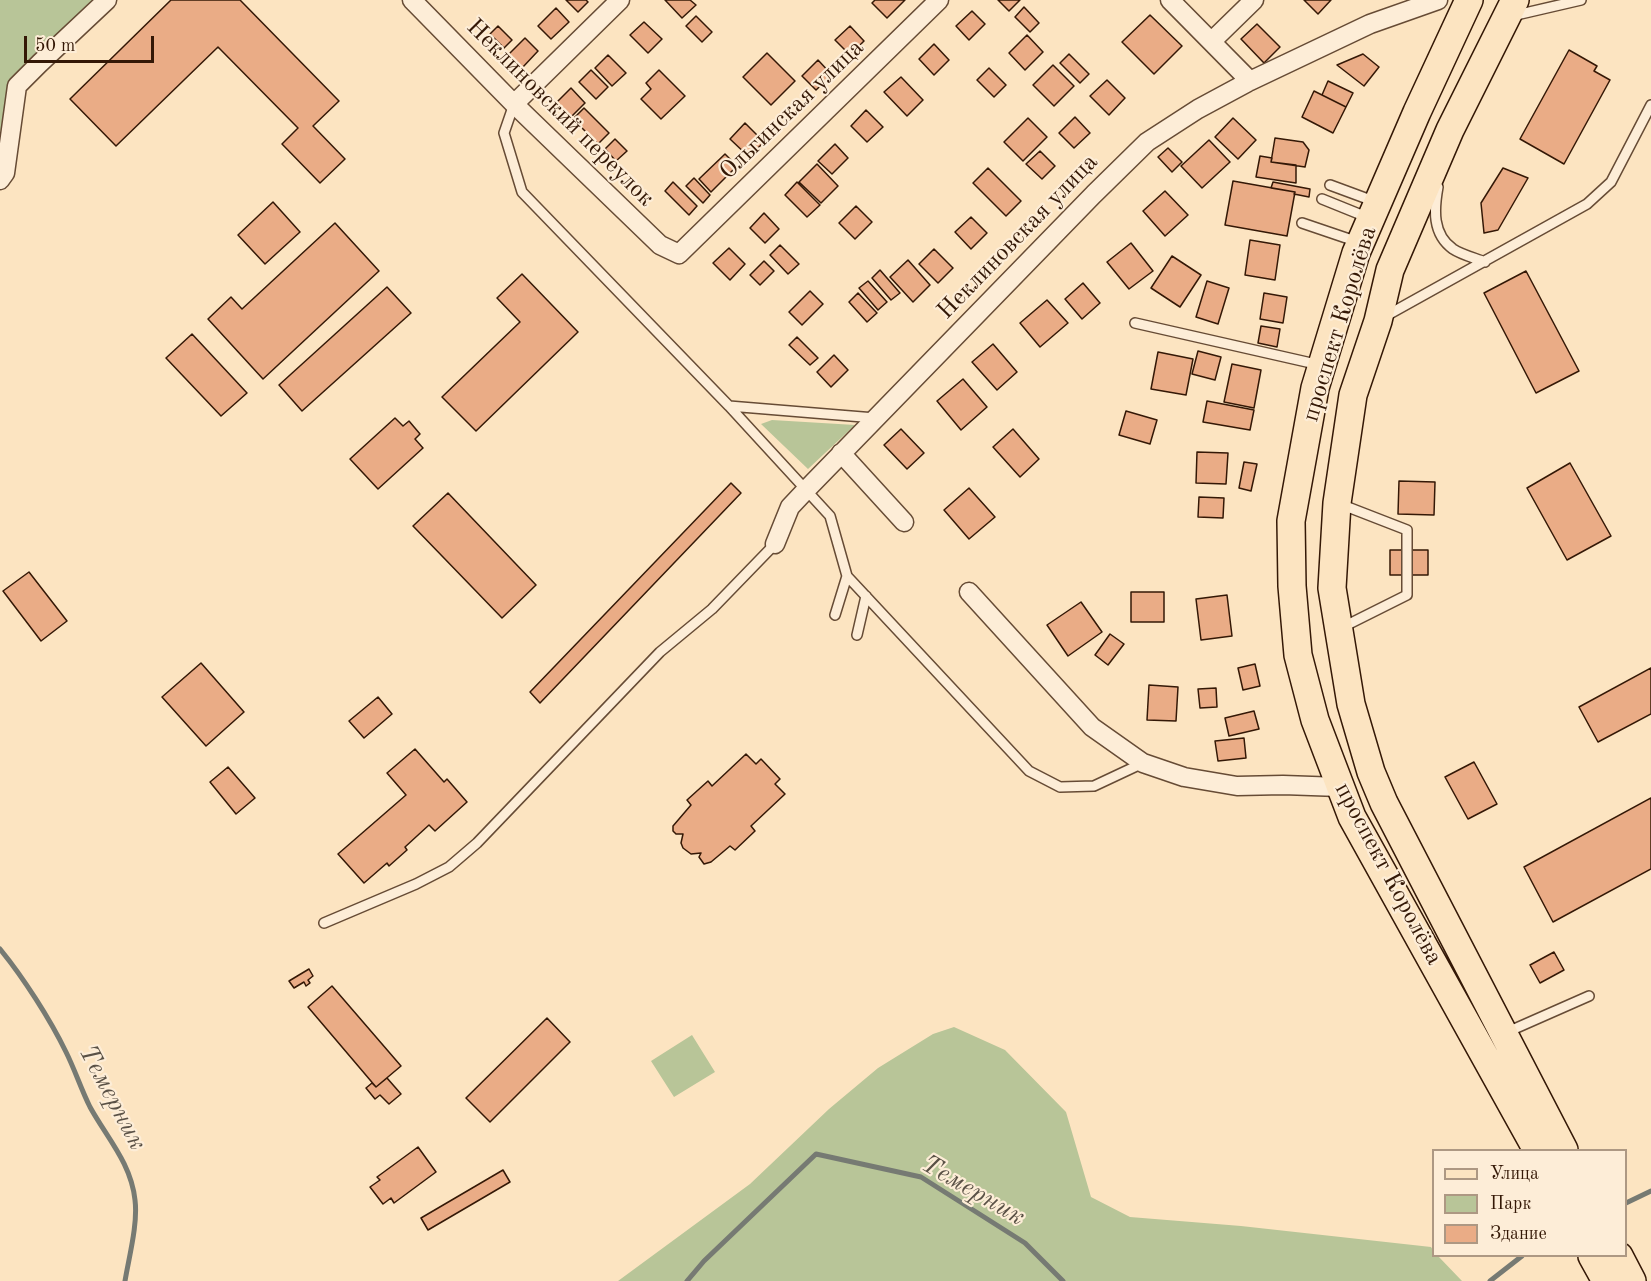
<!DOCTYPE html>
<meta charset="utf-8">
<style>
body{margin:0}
#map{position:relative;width:1651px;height:1281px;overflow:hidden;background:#fce4c1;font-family:"Old Standard TT",serif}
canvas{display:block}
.legend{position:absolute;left:1432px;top:1149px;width:195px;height:108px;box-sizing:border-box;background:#fdedd7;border:2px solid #ad9883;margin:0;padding:8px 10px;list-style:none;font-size:18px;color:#341806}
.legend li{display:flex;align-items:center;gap:12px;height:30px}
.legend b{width:30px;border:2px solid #ad9883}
.scale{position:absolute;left:24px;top:36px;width:130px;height:27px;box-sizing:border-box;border:3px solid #341806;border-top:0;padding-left:8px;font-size:18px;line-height:21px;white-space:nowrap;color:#341806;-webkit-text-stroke:4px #fdedd7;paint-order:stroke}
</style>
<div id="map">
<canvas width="1651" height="1281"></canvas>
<ul class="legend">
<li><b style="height:8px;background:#fce4c1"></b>Улица</li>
<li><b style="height:16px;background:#b8c598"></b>Парк</li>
<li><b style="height:16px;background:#eaac86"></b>Здание</li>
</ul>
<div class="scale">50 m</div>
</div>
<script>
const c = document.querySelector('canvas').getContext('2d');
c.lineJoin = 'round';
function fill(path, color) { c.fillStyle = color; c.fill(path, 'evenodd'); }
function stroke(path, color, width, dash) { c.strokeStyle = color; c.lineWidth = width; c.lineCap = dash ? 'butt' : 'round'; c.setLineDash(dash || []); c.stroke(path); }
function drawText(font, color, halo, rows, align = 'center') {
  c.font = font + ' "Old Standard TT",serif'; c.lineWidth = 4.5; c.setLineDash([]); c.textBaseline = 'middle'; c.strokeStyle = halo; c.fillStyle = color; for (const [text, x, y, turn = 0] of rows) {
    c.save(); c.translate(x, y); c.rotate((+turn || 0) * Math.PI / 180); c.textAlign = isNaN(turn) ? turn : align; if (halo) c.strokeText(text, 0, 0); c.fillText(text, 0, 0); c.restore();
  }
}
const green = new Path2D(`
 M0 0H101L17 86 0 132Z
 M772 420 855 425 808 469 761 424Z
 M954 1027 1005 1050 1066 1112 1091 1197 1130 1217 1241 1226 1431 1247 1433 1250 1434 1256H1438L1462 1281H618L750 1184 829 1109 878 1068 933 1034Z
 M692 1035 715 1072 674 1097 651 1061Z`);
const stream = new Path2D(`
 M0 949C23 977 50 1019 66 1052 75 1070 81 1089 90 1107 107 1138 131 1163 135 1200 138 1224 129 1257 125 1281
 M1626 1203 1651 1191
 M687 1281 704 1261 816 1154 921 1177 1025 1243 1063 1281
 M1490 1281 1522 1256`);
const building = new Path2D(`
 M171 0H240L339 101 313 126 345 159 320 183 282 144 298 128 218 47 116 146 70 99Z
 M566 0H586L588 2 578 12Z
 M665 0H690L696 5 682 18Z
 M875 0H905L887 18 872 3Z
 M998 0H1020L1009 11Z
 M1304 0H1331L1318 14Z
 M1024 7 1039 23 1030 32 1015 17Z
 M556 8 569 22 551 39 538 26Z
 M972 11 985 24 969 40 956 26Z
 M1150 15 1182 46 1154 74 1122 42Z
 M696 16 712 32 702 42 686 26Z
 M644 22 662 39 648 53 630 35Z
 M1257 24 1280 47 1264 63 1241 39Z
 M498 26 512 40 504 48 490 34Z
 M850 26 864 41 850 55 835 40Z
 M1027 35 1043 52 1025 70 1009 53Z
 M525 38 538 51 522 68 509 54Z
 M934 44 949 60 934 75 919 59Z
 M1569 50 1597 66 1594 71 1610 80 1564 164 1520 139Z
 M767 53 795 81 771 105 743 77Z
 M1069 54 1089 74 1080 83 1060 63Z
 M1363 54 1379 67 1364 86 1337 65Z
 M608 55 626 73 612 86 595 68Z
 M818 60 832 75 816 90 802 76Z
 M1053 65 1074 86 1054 106 1033 85Z
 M989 68 1006 85 994 97 977 80Z
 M591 70 608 87 596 99 579 82Z
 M659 70 685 96 661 119 641 99 651 89 646 83Z
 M901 77 923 100 907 116 884 92Z
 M1107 80 1125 98 1109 115 1090 96Z
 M1328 81 1353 93 1346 107 1322 95Z
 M571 88 585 103 571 117 556 103Z
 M1314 91 1346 107 1333 133 1302 117Z
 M584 108 609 133 598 144 573 119Z
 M866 110 883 127 867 142 851 126Z
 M1075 117 1090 133 1074 148 1059 133Z
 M1028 118 1047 137 1023 161 1004 142Z
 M1233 118 1256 140 1238 159 1215 137Z
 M745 123 764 142 749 157 730 139Z
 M1275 138 1303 142 1309 150 1305 167 1271 162Z
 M615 139 627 151 616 161 605 149Z
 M1209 140 1230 162 1202 188 1181 166Z
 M835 144 848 158 832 174 818 161Z
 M1168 148 1182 162 1172 172 1158 157Z
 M1040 151 1055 166 1042 179 1026 164Z
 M725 154 737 166 711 192 699 179Z
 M1260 156 1272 158 1271 162 1296 165V183L1256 177Z
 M817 164 838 186 821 203 799 182Z
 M988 168 1021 201 1006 216 973 183Z
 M1503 168 1528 178 1498 230 1484 233 1481 203Z
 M694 178 710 195 703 203 686 186Z
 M1233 181 1295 192 1287 236 1225 225Z
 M673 182 697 206 689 215 665 191Z
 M797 182 820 205 807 217 785 195Z
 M1273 182 1310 189 1309 197 1294 194 1295 192 1271 188Z
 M1165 191 1188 215 1165 236 1143 211Z
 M273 202 300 232 265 264 238 235Z
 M856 206 872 222 855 239 839 223Z
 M764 213 779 229 765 243 750 228Z
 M971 217 987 233 971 249 955 232Z
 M335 223 379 271 263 379 208 319 231 297 242 309Z
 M1250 240 1280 245 1275 280 1245 275Z
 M1131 243 1153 271 1129 289 1107 262Z
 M780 245 799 264 788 274 770 255Z
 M729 248 745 264 730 280 713 263Z
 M934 249 953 268 938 283 919 264Z
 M1172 256 1201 275 1180 307 1151 288Z
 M908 260 930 285 913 302 890 277Z
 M764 261 774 271 760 285 750 275Z
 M880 270 900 293 891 300 872 278Z
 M1526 271 1579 371 1536 393 1484 293Z
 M522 274 578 332 476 431 442 397 520 322 497 298Z
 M868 281 887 302 878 310 859 288Z
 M1207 281 1229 288 1218 324 1196 317Z
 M1083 283 1100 303 1082 319 1065 299Z
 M387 287 411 313 302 411 279 385Z
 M810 291 823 304 802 325 789 312Z
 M858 293 877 313 867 322 849 302Z
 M1264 293 1287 297 1283 323 1260 319Z
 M1047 300 1068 323 1040 347 1020 323Z
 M1261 326 1280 329 1277 347 1258 343Z
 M192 334 247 393 221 416 166 358Z
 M797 337 818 358 810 365 789 345Z
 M993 344 1017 372 997 390 972 362Z
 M1198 351 1221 357 1215 380 1192 374Z
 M1158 352 1193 359 1186 395 1151 389Z
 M834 355 848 370 831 387 817 372Z
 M1232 364 1261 370 1254 408 1224 402Z
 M963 379 987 407 961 430 937 401Z
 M1207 401 1254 410 1250 430 1203 422Z
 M1126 411 1157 420 1150 444 1119 435Z
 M395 418 403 426 409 421 420 434 415 439 423 448 378 489 350 459Z
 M901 429 924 453 907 469 884 445Z
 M1013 429 1039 459 1020 477 993 447Z
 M1197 452 1228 453 1226 484 1196 483Z
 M1244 462 1257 464 1251 491 1239 488Z
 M1570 463 1611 536 1567 560 1527 488Z
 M1399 481 1435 482 1434 515 1398 514Z
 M731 483 741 493 540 703 530 692Z
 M969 488 995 517 969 539 944 510Z
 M448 493 536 585 502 618 413 526Z
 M1199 497 1224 498 1223 518 1198 517Z
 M1390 550H1428V575H1390Z
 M29 572 67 621 41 641 3 591Z
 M1131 592H1164V622H1131Z
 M1227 595 1232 636 1201 640 1196 599Z
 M1081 602 1102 632 1068 656 1047 625Z
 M1110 634 1124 644 1108 665 1095 655Z
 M201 663 244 712 206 746 162 697Z
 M1255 664 1260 686 1243 690 1238 668Z
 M1651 668V714L1598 742 1579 707Z
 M1149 685 1178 687 1176 721 1147 720Z
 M1216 688 1217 707 1200 708 1198 689Z
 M378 697 392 714 364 738 349 721Z
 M1254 711 1259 729 1229 736 1225 718Z
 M1244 738 1246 758 1218 761 1215 741Z
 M415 749 444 782 447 779 467 802 435 831 429 825 405 847 407 850 389 866 387 863 364 883 338 854 406 795 387 773Z
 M746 754 756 764 761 759 780 779 775 784 785 794 751 826 755 831 735 850 730 846 711 862 704 864 699 857 701 853 691 854 683 848 681 843 683 834H676L673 831V826L691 805 687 800 708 781 712 786Z
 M1474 762 1497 804 1468 819 1445 777Z
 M228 767 255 798 236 814 210 782Z
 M1651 798V869L1553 922 1524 867Z
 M1554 952 1564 970 1540 983 1530 965Z
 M309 969 313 976 308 980 310 983 306 986 304 982 294 988 289 981Z
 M332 986 401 1066 376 1087 308 1007Z
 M547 1018 570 1042 490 1122 466 1098Z
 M387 1078 401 1094 389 1104 380 1095 375 1099 366 1088 372 1083 376 1087Z
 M418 1147 436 1172 394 1203 391 1198 383 1204 370 1187 380 1180 377 1177Z
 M503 1170 510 1182 428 1230 421 1218Z`);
const lane = new Path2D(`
 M1512 16 1581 0
 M514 104 504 133 522 192 729 406 830 516 847 576 1029 771 1060 787 1094 786 1143 763
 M1330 185 1376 202
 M1438 187C1434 209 1432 234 1453 249 1462 255 1475 258 1485 262
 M1322 199 1369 218
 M1302 223 1358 242
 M1384 317 1587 204 1611 182 1651 105
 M1135 323 1320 365
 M729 406 875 418
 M1340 504 1407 530V595L1343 627
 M835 615 847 576
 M857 635 866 596
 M324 923 416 884 449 867 477 843 660 652 712 609 775 544
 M1505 1033 1589 996`);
const street = new Path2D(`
 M412 0 514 104 660 245 679 254 939 0
 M1170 0 1250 81
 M1212 41 1254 0
 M514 104 620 0
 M0 180 5 173 17 86 40 63 107 0
 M841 453 904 522
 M775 544 790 507 806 490 1094 194 1147 142 1198 109 1250 81 1370 24 1438 0
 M969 592 1092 727 1143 763 1184 777 1237 786 1283 785 1340 787`);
const primary = new Path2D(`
 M1469 0 1417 112 1356 253 1315 388 1291 521 1292 586 1298 655 1315 720 1352 817 1537 1150
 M1515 0 1450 130 1390 270 1378 321 1353 395 1337 503 1332 588 1351 704 1371 772 1384 803 1564 1150
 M1592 1256 1606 1281
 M1619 1256 1632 1281`);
const streetNames = [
 ["Ольгинская улица",792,110,-44],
 ["Неклиновский переулок",560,113,45],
 ["Неклиновская улица",1018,237,-46],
 ["проспект Королёва",1340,324,-73],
 ["проспект Королёва",1388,874,62]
];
const waterNames = [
 ["Темерник",112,1098,62],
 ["Темерник",973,1191,30]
];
fill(green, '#b8c598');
stroke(stream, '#767a73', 5);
fill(building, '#eaac86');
stroke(building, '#341806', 1.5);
stroke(lane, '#664b35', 12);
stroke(street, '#664b35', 21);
stroke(primary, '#341806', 30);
stroke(lane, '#fdedd7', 9);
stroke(street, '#fdedd7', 18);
stroke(primary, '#fce4c1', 27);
drawText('24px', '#341806', '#fdedd7', streetNames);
drawText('italic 26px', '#5a5146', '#fdedd7', waterNames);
</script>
